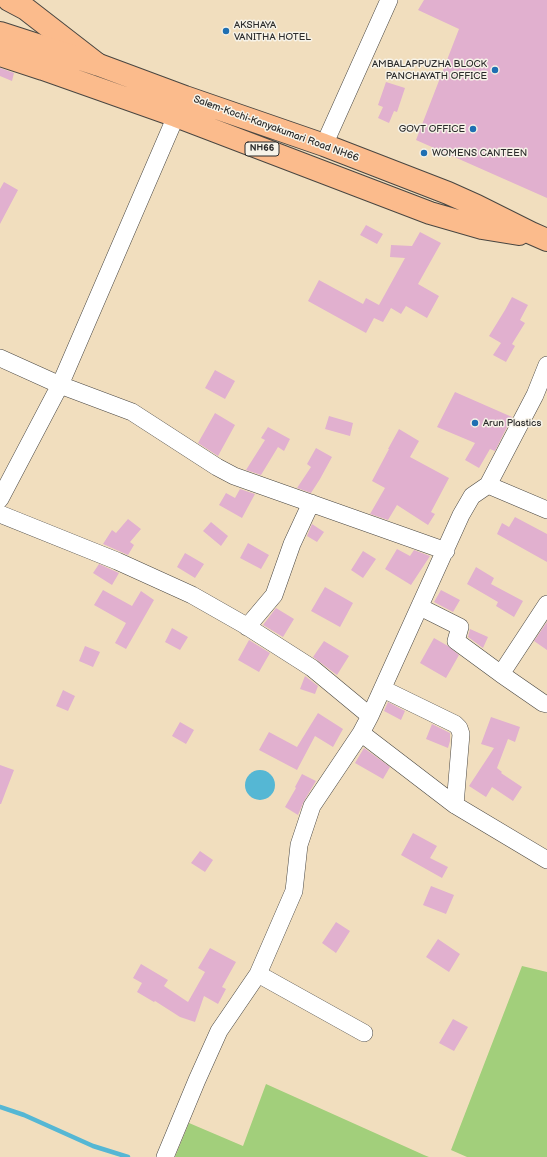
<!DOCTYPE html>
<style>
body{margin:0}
canvas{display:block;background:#f1debe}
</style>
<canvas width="547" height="1157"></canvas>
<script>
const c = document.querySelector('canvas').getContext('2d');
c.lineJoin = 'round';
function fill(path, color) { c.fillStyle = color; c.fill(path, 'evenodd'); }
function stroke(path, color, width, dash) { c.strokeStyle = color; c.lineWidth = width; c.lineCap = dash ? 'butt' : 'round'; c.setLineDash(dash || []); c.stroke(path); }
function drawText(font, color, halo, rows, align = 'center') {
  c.font = font + ' "Balsamiq Sans",sans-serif'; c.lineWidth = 3; c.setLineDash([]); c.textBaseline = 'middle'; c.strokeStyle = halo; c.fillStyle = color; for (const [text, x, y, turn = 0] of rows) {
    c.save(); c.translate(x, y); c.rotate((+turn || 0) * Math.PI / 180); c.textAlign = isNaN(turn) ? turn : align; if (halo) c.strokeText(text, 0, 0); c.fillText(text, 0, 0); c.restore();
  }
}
const green = new Path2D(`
 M522 966 547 972V1157H467L451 1150Z
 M266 1084 424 1155 429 1157H175L189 1123 243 1146Z`);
const water = new Path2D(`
 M245 785a15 15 0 1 1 30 0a15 15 0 1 1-30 0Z`);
const stream = new Path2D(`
 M0 1107 24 1115 93 1146 128 1157`);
const building = new Path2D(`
 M424 0H547V198L416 140 459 29 418 10Z
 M0 68 14 73 12 81 0 76Z
 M386 82 405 88 397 112 394 111 389 123 378 118 383 107 378 105Z
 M4 182 18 190 0 224V189Z
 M366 225 383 234 377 244 360 235Z
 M420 232 441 243 418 284 439 296 427 318 406 306 401 314 391 308 383 322 374 318 366 333 308 301 319 280 363 304 366 298 379 305 405 258 390 257 391 245 412 246Z
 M512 297 528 305 520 320 525 323 512 344 515 346 506 362 493 355 501 343 489 336 505 310Z
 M215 370 235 381 225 399 205 388Z
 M455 392 512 417 495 451 490 449 479 468 465 460 475 443 437 427Z
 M215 413 235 425 218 456 198 443Z
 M329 416 353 423 350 436 325 429Z
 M268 427 290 439 284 451 278 447 261 475 246 470 265 440 261 438Z
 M399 429 419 441 410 457 449 478 431 512 435 514 428 525 397 505 388 520 370 514 385 488 372 481 389 449H388Z
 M316 448 332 457 320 479 311 493 297 488 311 467 307 464Z
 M240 489 255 494 242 518 219 505 226 493 235 498Z
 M515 517 547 534V562L497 534 502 523 509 527Z
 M128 519 141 529 130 542 134 545 128 555 103 544 112 530 116 533Z
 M211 522 228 536 221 546 203 531Z
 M312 524 324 532 317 542 307 536Z
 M248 543 269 555 261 569 240 558Z
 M397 549 410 556 414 550 430 556 411 585 385 569Z
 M363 551 376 559 363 578 351 570Z
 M185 553 204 564 195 578 177 567Z
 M99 564 119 573 112 585 93 573Z
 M476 567 494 578 491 584 523 601 514 617 496 606 498 602 467 584Z
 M325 587 353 603 340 627 311 611Z
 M103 590 132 606 141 591 154 600 126 649 115 643 126 623 94 605Z
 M441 590 460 600 453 612 434 602Z
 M276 608 294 619 283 637 263 625Z
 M547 622V650L534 641Z
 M172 628 188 637 180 650 165 642Z
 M470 629 488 637 483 648 468 637Z
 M434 638 448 646 459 655 446 678 420 663Z
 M249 640 270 653 259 672 238 660Z
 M324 641 349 656 337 675 313 657Z
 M85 646 100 652 93 667 79 661Z
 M305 676 318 686 315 694 300 689Z
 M63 690 75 696 68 711 56 706Z
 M388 702 405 711 401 720 384 711Z
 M318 713 343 729 333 747 315 736 297 770 259 750 269 732 297 747Z
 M491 717 520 727 515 742 508 739 497 768 502 772 501 773 522 787 513 801 492 787 486 797 469 786 494 748 481 744Z
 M180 722 194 730 186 744 172 736Z
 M432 724 450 733V741L448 748 426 739Z
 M364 748 390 767 383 779 355 763Z
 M0 765 14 770 1 804H0Z
 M302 774 316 781 304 801 298 815 285 807 296 788 295 787Z
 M413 833 437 846 430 858 448 867 442 878 401 855Z
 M200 851 213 860 205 872 191 863Z
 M431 886 454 895 446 914 423 905Z
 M336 922 350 931 336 953 322 943Z
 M438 939 460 954 449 972 426 957Z
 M210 948 236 962 222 987 226 989 218 1004 204 996 195 1022 180 1017 155 1001 154 1002 137 992 142 983 133 978 141 964 168 980 164 986 188 1002 205 972 198 968Z
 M453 1019 468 1027 454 1051 439 1043Z`);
const minor = new Path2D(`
 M324 145 389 0
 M0 358 60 385 132 412 217 467 234 476 446 551
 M488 485 547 510
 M0 499 60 385 176 116
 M0 514 117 561 192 595 243 624 312 668 370 716
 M420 607 460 627 456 641 501 674 543 703 547 704
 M247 627 274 595 292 544 311 503
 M501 674 547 604
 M383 689 455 724 459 728 461 734 455 805
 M361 733 455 805 547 860
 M258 974 364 1033
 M165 1157 197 1080 219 1031 258 974 294 891 299 845 312 806 361 733 370 716 461 515 472 496 488 485 535 395 547 365`);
const primary = new Path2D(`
 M9 0 26 9 97 64`);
const trunk = new Path2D(`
 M0 33 99 65 185 97 324 145 448 193 477 206 531 233 547 240
 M0 55 43 69 176 116 430 213 482 228 519 234`);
const markers = [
 [226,31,4,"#1f6fb2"],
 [495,70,4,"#1f6fb2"],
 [473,129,4,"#1f6fb2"],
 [424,153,4,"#1f6fb2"],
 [475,423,4,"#1f6fb2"]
];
const shields = [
 [262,149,34]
];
const shieldNames = [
 ["NH66",262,149]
];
const poiNames = [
 ["AKSHAYA",234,25],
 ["VANITHA HOTEL",234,37],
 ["AMBALAPPUZHA BLOCK",487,64,"right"],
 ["PANCHAYATH OFFICE",487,76,"right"],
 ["GOVT OFFICE",465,129,"right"],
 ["WOMENS CANTEEN",432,153],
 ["Arun Plastics",483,423]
];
const streetNames = [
 ["Salem-Kochi-Kanyakumari Road NH66",276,129,20]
];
fill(green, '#a2cf7b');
fill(water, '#55b7d4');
stroke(stream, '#55b7d4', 4.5);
fill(building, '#e1b0cf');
stroke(minor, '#494641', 18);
stroke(primary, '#494641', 24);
stroke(trunk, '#494641', 24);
stroke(minor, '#fff', 17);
stroke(primary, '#fbbb8c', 22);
stroke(trunk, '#fbbb8c', 22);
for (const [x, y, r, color] of markers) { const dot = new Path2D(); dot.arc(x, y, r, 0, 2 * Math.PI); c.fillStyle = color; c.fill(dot); stroke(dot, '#f7f3e8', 1.5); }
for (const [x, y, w] of shields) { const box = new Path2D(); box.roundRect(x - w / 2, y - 7, w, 14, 3); c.fillStyle = '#f7f3e8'; c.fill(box); stroke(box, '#2b2b2b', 1); }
drawText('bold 9px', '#2b2b2b', null, shieldNames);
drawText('10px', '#2b2b2b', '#f7f3e8', poiNames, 'left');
drawText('10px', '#2b2b2b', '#f7f3e8', streetNames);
</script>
